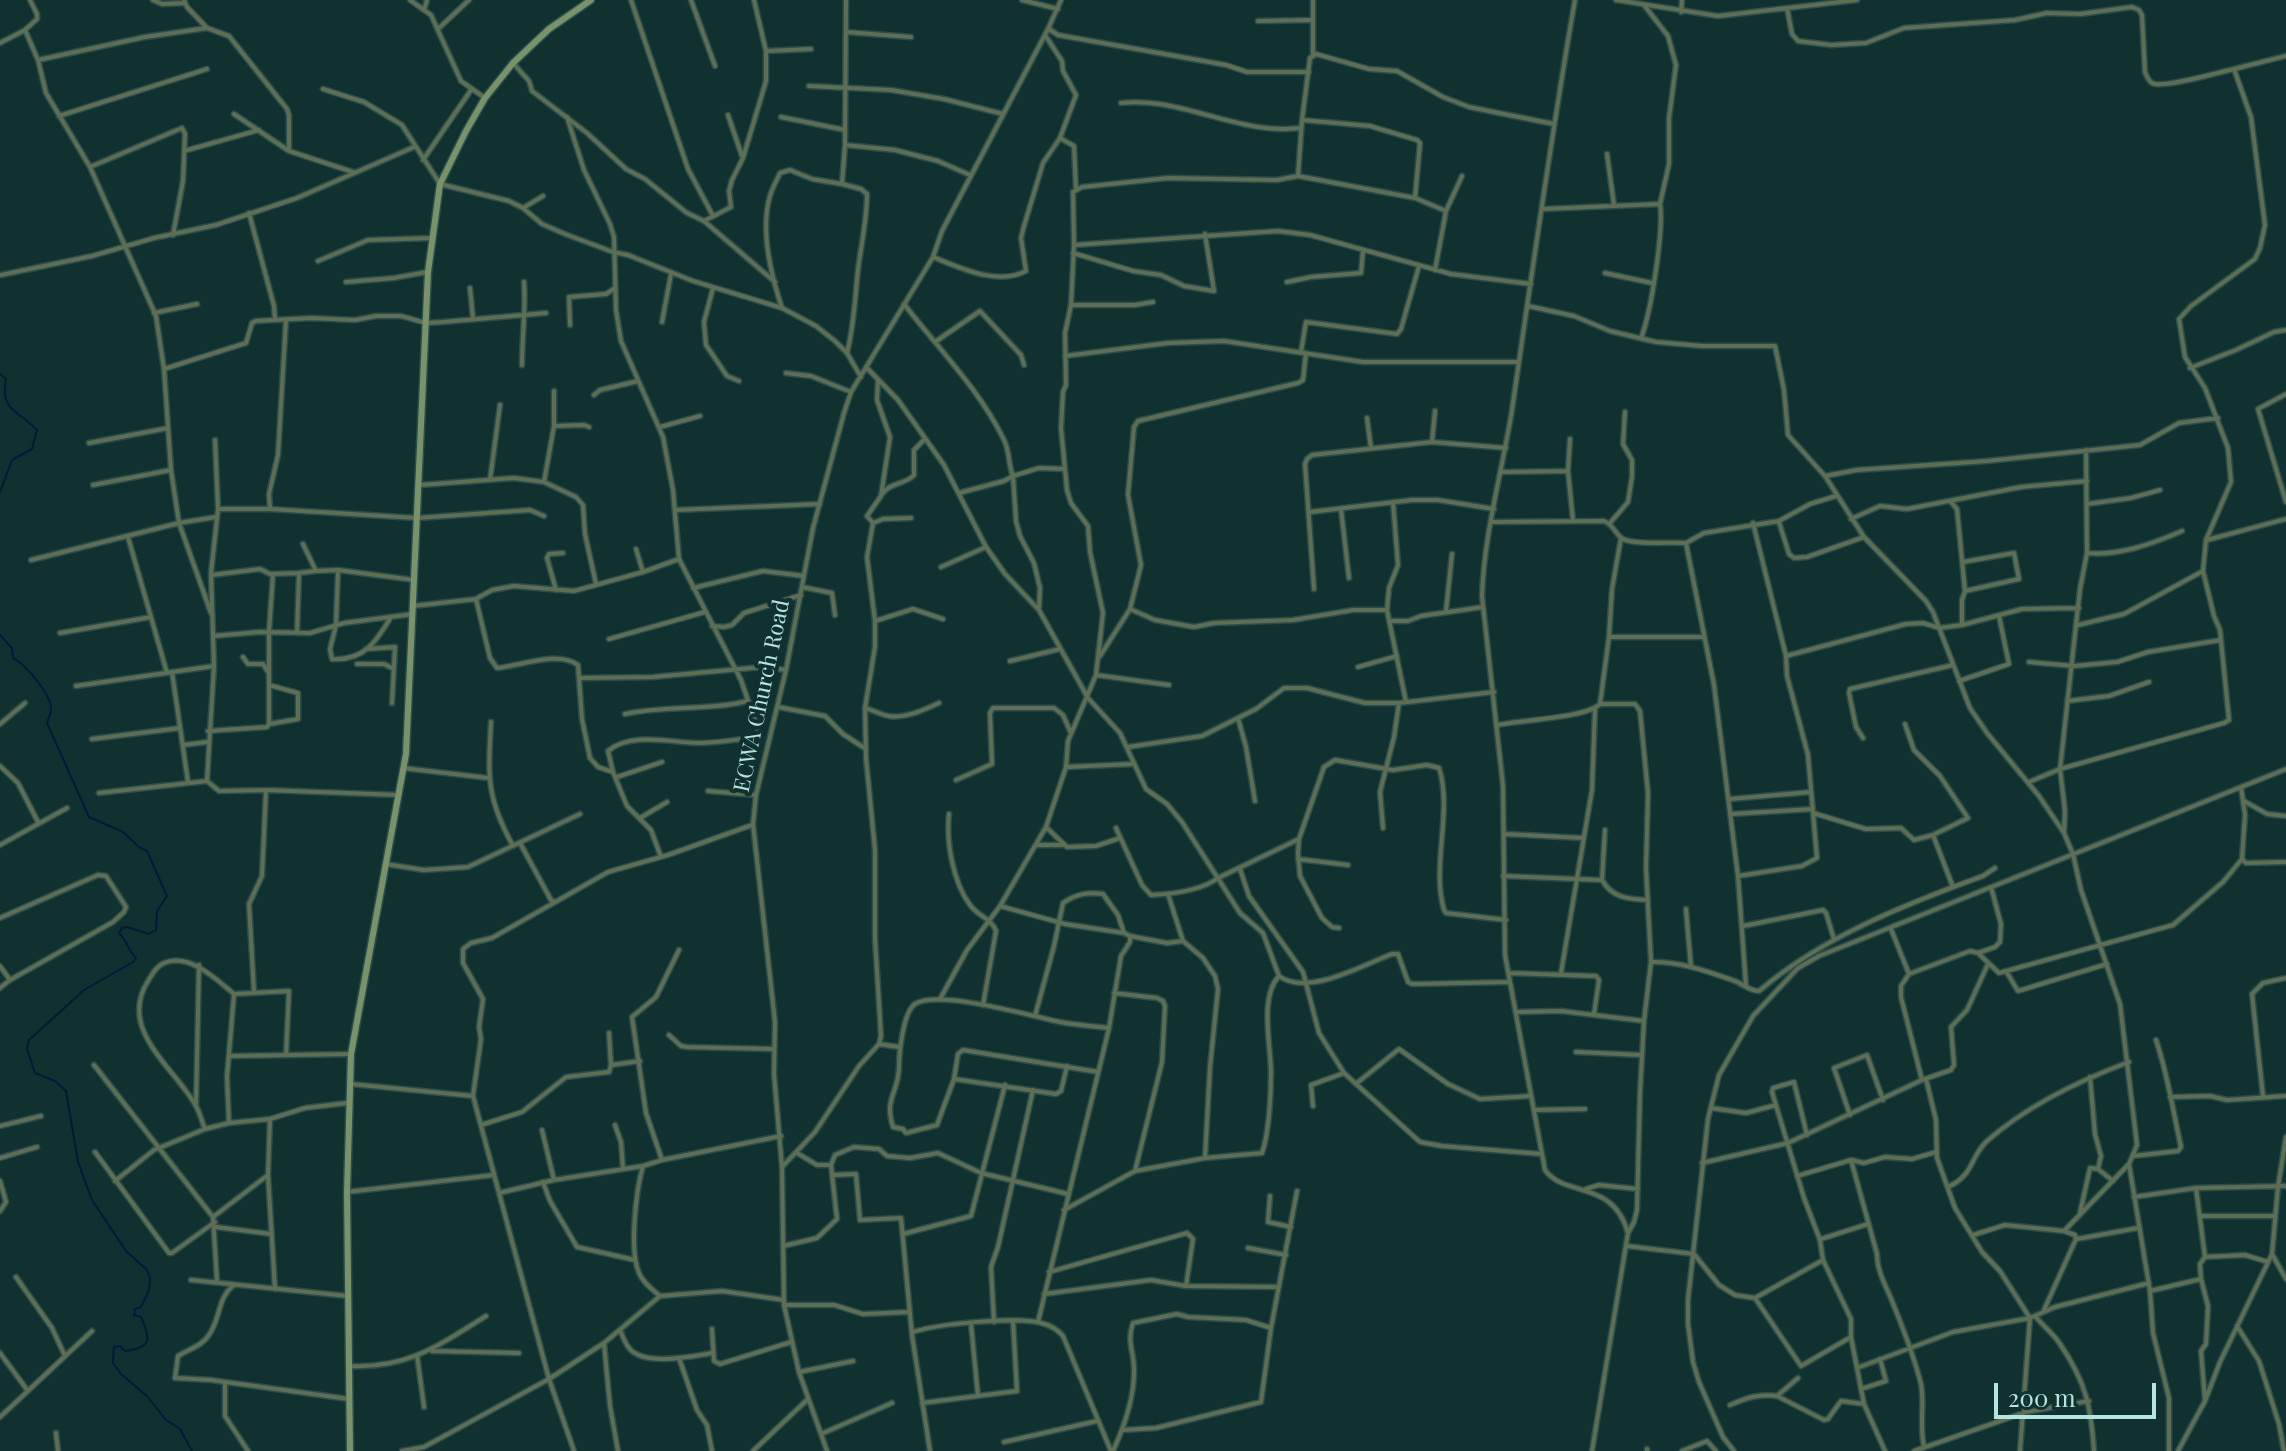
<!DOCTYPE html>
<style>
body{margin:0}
#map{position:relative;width:2286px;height:1451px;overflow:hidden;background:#103130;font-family:"Playfair Display",serif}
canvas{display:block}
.scale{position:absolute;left:1994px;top:1383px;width:162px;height:36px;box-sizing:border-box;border:4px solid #b5e4e1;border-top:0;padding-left:10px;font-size:24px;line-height:28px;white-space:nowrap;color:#b5e4e1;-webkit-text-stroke:6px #103130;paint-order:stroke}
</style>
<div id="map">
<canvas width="2286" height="1451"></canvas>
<div class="scale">200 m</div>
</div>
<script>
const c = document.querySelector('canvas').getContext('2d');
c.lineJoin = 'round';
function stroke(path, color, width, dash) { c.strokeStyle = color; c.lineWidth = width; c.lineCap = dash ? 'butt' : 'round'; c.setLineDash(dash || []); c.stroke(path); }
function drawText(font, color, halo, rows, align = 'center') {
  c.font = font + ' "Playfair Display",serif'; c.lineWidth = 8; c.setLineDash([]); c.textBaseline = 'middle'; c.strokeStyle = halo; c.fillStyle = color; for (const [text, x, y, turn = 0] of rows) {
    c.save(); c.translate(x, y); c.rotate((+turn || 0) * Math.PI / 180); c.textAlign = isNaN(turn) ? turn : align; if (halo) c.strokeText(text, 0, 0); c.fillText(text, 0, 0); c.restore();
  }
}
const stream = new Path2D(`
 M0 374 6 379C0 411 18 410 37 430L32 449 12 460 0 492
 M0 635 12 648 13 658C25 664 52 695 51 710 51 714 48 718 47 723L89 817 123 832 139 847 147 851 167 896 157 911 156 930 149 934 127 927 122 928 119 933C127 941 128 950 136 958L133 962 84 990 29 1040 27 1049 35 1073 55 1081 66 1091 78 1162 92 1200 126 1251 147 1270 150 1278 149 1290 141 1307 135 1309 134 1315 141 1317C151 1339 152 1348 125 1351L120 1346 114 1347 113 1363 121 1374 148 1397 165 1419 180 1429 192 1451`);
const street = new Path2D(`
 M30 0 37 14V19L25 30 38 60 46 93 90 167 156 316 164 369 171 470 179 523 211 613
 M153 0 162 4 185 3
 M184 0 187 7 207 28 229 36 287 109 289 115V151
 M410 0 431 15 461 81 485 98
 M631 0 688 169 712 214
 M691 0 715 66
 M754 0 766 51V81L743 158 732 180 729 191 731 207 704 221 775 282
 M846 0 845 145 842 184 861 189 867 194C867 220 861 245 858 270 855 298 854 326 847 353
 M1022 0 1058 9
 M1575 0C1551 136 1532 273 1512 410 1502 472 1484 534 1482 596L1503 786 1505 955 1545 1170C1565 1198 1613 1179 1628 1233L1592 1451
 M1616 0 1718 16 1857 0
 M1644 5 1668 36 1676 65 1669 118V164L1660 204
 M1787 8 1792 34 1798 41 1831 45 1866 43 1904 28 2015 20 2047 13 2080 14 2132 7 2139 10 2142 15 2145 72C2147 77 2148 80 2152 83 2162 89 2220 72 2234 69
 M424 10 427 0
 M1681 12 1682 0
 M1258 21 1311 20
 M438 29 469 0
 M1049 29 1058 35 1226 65 1247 72H1309
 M846 32 911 37
 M0 43 25 30
 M766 51 811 49
 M1313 55V0
 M38 60 145 37 207 28
 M513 63 529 81 532 91 587 133 626 169 645 179 687 213 704 221
 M809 86 891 90 944 99 1003 114
 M323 89 364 102 402 125 440 184 509 201 523 208 542 224 565 234 613 252 628 255 693 281 782 308 816 326 835 341 847 353 861 377
 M1121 103C1181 96 1240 136 1300 128
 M234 114 289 151 353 172
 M728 115 742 156
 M59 116 207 69
 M567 117 584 170 610 224 614 237 616 310 621 341 663 437 673 490 679 559 741 680 759 733 755 738C737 739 717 743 699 743 673 743 631 731 608 751L613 772
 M781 117 845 130
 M1302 120 1310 58 1316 54 1369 69 1397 71 1443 97 1469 107 1554 124
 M1060 138 1074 146 1076 189
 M845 145 895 150 938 161 970 175
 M184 151 259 130
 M1607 154 1614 205
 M423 160 471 90
 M90 167 182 128 185 134 183 181 173 235
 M1298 176 1302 120 1370 126 1417 140 1420 143 1415 198
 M523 208 543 196
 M1543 209 1660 204C1664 230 1651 313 1641 338
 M249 213 274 306 275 320
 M1074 244 1073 192 1082 187 1168 178 1277 180 1298 176 1415 198 1446 211
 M1073 253 1133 271 1161 275 1184 286 1214 291 1205 234
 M933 257C960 268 998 286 1026 271L1021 238 1024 226 1043 163 1060 138 1076 95 1063 71 1062 61 1045 35
 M318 261 368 240 433 238
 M1435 270 1446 211 1462 176
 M1605 273 1652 283
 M1 275 92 256 154 238 216 225 297 198 414 147
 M346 282 394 278 427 272
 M1287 282 1311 277 1361 273 1363 251
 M470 288 473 319
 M713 288 704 322 706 345 727 376 739 381
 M904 304C938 348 980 390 1004 440 1010 452 1008 464 1013 476L1039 468 1065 469
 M1071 305H1135L1153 302
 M1528 306 1574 316 1610 331 1656 342 1702 346H1775L1784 390 1788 435 1825 476 1864 537 1926 601 1933 612 1970 708 1987 733 2039 796 2064 833 2073 854 2081 890 2120 1004 2137 1145 2129 1164 2150 1291 2153 1333 2169 1398V1451
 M782 308C771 275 760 230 770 196 772 188 777 180 780 173L790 170 812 179 842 184
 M154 313 197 304
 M662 322 671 274
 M570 325 569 297 606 294 615 288
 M935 342 980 311 1021 355 1024 365
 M1301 352 1306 322 1397 334 1401 329 1419 266
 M1065 356 1168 343 1224 341 1363 362H1519
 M522 365C522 336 526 310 524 282
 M867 368 898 400 944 465 986 547 1005 574 1039 610 1088 698 1120 733 1146 789 1167 804 1182 822 1240 913 1263 933 1279 976C1307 997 1363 965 1392 954H1398L1408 982 1412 984 1510 982
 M2190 368 2236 350 2274 332 2286 330
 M164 369 246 343 252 323 256 321 311 318 355 320 376 316H401L426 323 443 322 546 313
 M786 373 811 376 851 392
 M2286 394 2258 409 2286 502
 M594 395 600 390 638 381
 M1367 418 1371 448
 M554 426 584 425 589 427
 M660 427 700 416
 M1570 439 1568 471 1573 521
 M215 440 218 509 211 573 214 666 207 781 219 791 266 790 399 795
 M1432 442 1435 411
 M89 443 168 428
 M1502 472 1568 471
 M1825 476 1857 470 1987 461 2140 445 2179 423 2218 418
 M490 480 500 405
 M544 482 554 426V391
 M93 485 171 470
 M420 485 514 478 544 482 576 497 583 505 585 534 596 584
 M883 493C891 482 905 485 914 475V450L925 439
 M959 493 1004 481 1013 476 1016 521 1020 536 1034 563 1040 588 1039 608
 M1950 501 1957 509 1965 591 2019 579 2014 553 1963 562
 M2087 504 2131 498 2160 490
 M218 509H270L417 518 530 510 544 516
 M270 509 269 494 278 455 286 320
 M1341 509 1349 578
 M675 510 820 504
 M1310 512 1412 500H1438L1494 509
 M1851 519 1880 506 1907 509 2021 487 2087 481
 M1492 522 1604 521C1614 525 1615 534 1623 539 1634 545 1671 542 1685 543
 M1779 522 1789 554 1794 558 1807 557 1864 537
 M873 523 867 516 881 496 890 437 877 400 878 380
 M1610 523 1628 502 1632 477V460L1623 444 1625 412
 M1753 523 1786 656
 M128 537 167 673
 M1621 538 1612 589 1609 637 1600 704H1635L1640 711 1648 793 1646 868 1651 962 1644 1021 1640 1092 1637 1210 1634 1222 1628 1233
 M2207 540 2286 519
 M303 544 316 571 338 570 414 580
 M636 549 643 572
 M2087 553C2119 556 2152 544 2182 531
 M31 560 179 523 216 517
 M941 567 986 547
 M338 570 336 625 330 649 332 659C364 661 376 642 391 617
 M212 575 260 569 270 574 299 573
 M802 587 832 593 835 615
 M693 588 763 571 804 576
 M1314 589 1305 464 1307 459 1312 455 1432 442 1506 448
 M556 590 547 558 549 554 563 553
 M476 599 490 658 497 668C521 666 558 650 578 665L582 719 590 758 598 767 613 772 627 806 651 830 661 857
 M413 606 476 599 492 590 514 586 574 591 643 572 679 559
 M1130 609 1155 620 1194 627 1214 623 1293 620 1353 610H1387L1406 702
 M1387 610 1389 588 1398 565 1393 502
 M1446 611 1452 554
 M875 621 913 609 943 619
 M1390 621H1408L1421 616 1483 607
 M1962 624V600L1965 591
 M2078 625 2124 614 2203 571
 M712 626 724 627 732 625 744 613 801 595
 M60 633 151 617
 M297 633 299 573 315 571
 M213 636 260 632 310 633 344 623 413 614
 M1609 637H1703
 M609 639 705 612
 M366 649 395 647 392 703
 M1100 656 1130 609 1141 565 1128 495 1134 427 1138 421 1298 383 1303 380 1306 353
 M243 657 248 664H263L268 672
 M1010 661 1060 649
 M2029 662 2074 666 2117 662 2148 652 2221 640
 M357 664H384L394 669
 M1358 667 1397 656
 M172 672 188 782
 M1096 675 1169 685
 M580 678 653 677 762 667 786 670
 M1959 681 2009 664 1999 616
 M269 685 298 693V719L269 724
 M76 686 214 666
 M2067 701 2109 696 2149 682
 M778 707 825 716 843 734 866 749
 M865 708C873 710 881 715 889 716 906 719 925 709 939 703
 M625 714C665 705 707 711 748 701
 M1238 718 1246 747 1255 801
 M491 722C488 776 486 797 513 846
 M0 724 25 703
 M1905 724 1914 750 1940 776 1968 818 1933 835
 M1498 725C1520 720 1586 718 1600 704
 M208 731 267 727 269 724V632L273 574
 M1863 738 1856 727 1849 693 1850 689 1953 665
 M92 739 180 728
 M183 745 207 742
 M1128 747 1202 736 1256 709 1284 688H1307L1365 703H1399L1494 692
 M0 766 18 783 38 822
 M1067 767 1132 764
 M403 768 488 778
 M617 777 662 762
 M956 780 992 764 990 713 993 708H1054L1063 715 1071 733
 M2029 782 2060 769 2224 723 2229 720 2220 630 2214 616 2203 571 2206 540 2231 482 2228 448 2205 388 2185 357 2179 319 2191 306 2255 259 2260 248 2265 225 2251 117 2234 69 2286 56
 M708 791 756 795
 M99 793 207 781
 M1730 799 1811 792
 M2244 801 2267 814 2286 816
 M1813 813 1866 829 1901 828 1914 840 1933 835 1953 887
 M949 814C946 842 953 882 970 905 978 916 992 919 996 931L983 1005
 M1731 814 1813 809
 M640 818 667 802
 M1047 828 1067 847 1096 846 1120 838
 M1116 828 1142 885 1151 895C1171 894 1201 891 1218 878L1299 839
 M1383 828 1380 792 1394 737 1399 703
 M2064 833 2065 811 2060 769 2080 589 2087 553 2086 450
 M1505 834 1583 838
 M520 843 551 900 555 902
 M0 845 67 808
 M1037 845H1063
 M1298 859 1348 865
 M2242 859 2246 863 2286 862
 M385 864 424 870 468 867 580 814
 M1240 869 1249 896 1303 972 1319 1033 1344 1073 1420 1142 1442 1146 1542 1154
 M1503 876 1602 880C1612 898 1628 899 1648 900
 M1738 876 1714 685 1686 543 1704 533 1779 521 1810 504 1836 496
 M1602 880 1605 830
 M1168 894 1183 941 1203 958 1215 976 1218 989 1210 1067 1205 1158
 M1000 906 1065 924 1124 933
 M1686 909 1691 967
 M0 918 98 875 106 876 126 907 124 912 113 922 10 980 0 988
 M1743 926 1823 910 1826 913 1834 939
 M1339 928 1332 927 1322 918 1300 876 1298 853 1299 839 1324 767 1335 760 1393 770 1427 765 1439 768C1453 811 1431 865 1444 910L1446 913 1506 920
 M1891 929 1909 974
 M1130 936 1167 943 1183 941
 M1978 953 1995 947 2000 942 2001 924 1991 887
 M1651 962C1680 961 1709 972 1735 981 1744 985 1750 991 1759 991 1822 937 1906 904 1983 876L1995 868
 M0 966 10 980
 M2006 971 2018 991 2107 964
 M1509 973 1596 976 1599 980 1594 1014
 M1561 973 1592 790 1595 709
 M1746 986 1738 876 1802 866 1817 858 1808 755 1787 676 1786 656 1906 624 1923 623 1939 628 1962 625 2022 609 2079 608
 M254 992 249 904 262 876 266 790
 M1114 993 1157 998 1163 1001 1165 1006 1162 1062 1135 1171
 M940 999 967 950 1000 906 1046 827 1066 767 1068 741 1096 675 1103 613 1090 552 1088 526 1071 503 1067 490 1061 428 1063 392 1066 385 1065 333 1071 305 1074 245 1278 231 1310 235 1451 274 1531 284
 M1516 1012 1561 1011 1644 1021
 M1035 1016 1054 946 1063 903C1076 894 1087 892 1103 894L1118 915 1124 933 1130 936V942L1121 956 1109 1028 1038 1322
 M609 1033 611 1065
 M669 1035 681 1046 687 1047 774 1049
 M879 1044 899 1047
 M1576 1052 1642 1055
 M229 1056 351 1054
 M94 1065 213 1217
 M1098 1072 963 1050 958 1054 954 1079 937 1125 906 1133 903 1129 893 1127C884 1098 898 1094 899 1068 899 1054 903 1012 915 1004 938 989 1031 1016 1060 1022 1076 1025 1093 1026 1109 1028
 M2090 1077 2095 1134 2101 1156 2098 1169
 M954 1079 1056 1094 1061 1091 1067 1066
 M1926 1079 1936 1120 1937 1158 1955 1208 1982 1252 2000 1271 2030 1318 2020 1451
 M1922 1080 1901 997V986L1909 974 1970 951 1978 953 1999 973 2173 925 2223 882 2242 859 2245 815 2241 787
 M1357 1083 1399 1049 1448 1084 1480 1099 1531 1096
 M351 1084 473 1096
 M2263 1096 2252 994 2263 983 2286 978
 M2170 1097 2210 1096 2227 1100 2286 1096
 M196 1104 199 965
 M1313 1106 1311 1085 1344 1073
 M1711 1108 1746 1113 1776 1105
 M1534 1110 1585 1109
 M1850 1115 1834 1068 1867 1055 1883 1100
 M270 1119 268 1175 275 1289
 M229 1123 227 1077 234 994
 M481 1125 522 1112 566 1077 609 1072 611 1065 640 1061
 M615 1125 621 1142 623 1169
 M0 1126 41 1116
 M205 1129C202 1122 200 1113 196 1106 175 1068 117 1030 148 981 152 975 156 966 164 963 189 952 217 980 234 994L289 991 286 1055
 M542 1130 554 1180
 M95 1152 169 1253H172L215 1222
 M797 1153 817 1165H831
 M2133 1156 2178 1151 2181 1147C2173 1111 2168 1075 2156 1040
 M0 1158 37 1147
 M662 1160 646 1113 632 1017 656 997 679 950
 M1851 1160 1877 1254C1877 1271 1886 1286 1892 1301 1903 1328 1914 1356 1921 1384 1925 1405 1919 1425 1924 1446
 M1702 1163 1788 1143 1922 1080 1951 1070 1954 1065 1951 1027 1967 1010 1988 964
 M643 1166C636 1190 629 1251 639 1273 643 1283 652 1289 660 1296
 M782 1167 815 1132 859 1066 879 1044 881 1036 875 939V850L866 758 865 708 875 647V621L867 557 873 523 883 519 911 518
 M833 1175 856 1174 860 1220 901 1218 912 1335 930 1451
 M1797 1176 1851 1160 1864 1163 1885 1157 1912 1159 1936 1152
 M0 1181 6 1202 0 1211
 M115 1181 154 1150 205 1129 229 1123 270 1119 305 1108 347 1103
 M543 1182 550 1201 577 1247 635 1260
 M1948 1187C1975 1174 1969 1158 1987 1141 2028 1105 2078 1081 2129 1062
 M2196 1188 2205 1257 2200 1264 2201 1279 2208 1306 2206 1344 2201 1351 2205 1400
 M1586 1189 1599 1185 1638 1189
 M347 1192 494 1175
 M499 1193 554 1180 643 1166 662 1160 781 1136
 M1270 1196 1268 1222 1291 1227
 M2134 1197 2196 1188 2286 1186
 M1064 1210 1135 1171 1205 1158 1262 1153C1269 1133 1271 1095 1271 1073 1271 1046 1259 997 1279 976
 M2080 1213 2090 1168 2098 1169 2113 1181
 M2200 1216H2275
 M216 1227 271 1234
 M2064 1231 2129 1164
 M903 1234 971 1216 1005 1085
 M1973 1235 2005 1225 2064 1231 2075 1235 2076 1239
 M1821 1239 1868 1224
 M2077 1239 2138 1228
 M783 1246 817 1238 837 1219 831 1165 835 1155 854 1147 879 1149 887 1156 910 1158 938 1153 981 1173 1068 1194
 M1627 1246 1694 1254 1719 1285 1735 1295 1755 1298 1823 1260
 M1248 1248 1286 1255
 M2272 1254 2286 1279
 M2205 1257 2245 1255 2268 1262
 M1049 1272 1187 1233 1193 1239 1186 1286
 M16 1277 52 1328 65 1356
 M191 1280 348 1296
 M217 1281 213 1217 268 1175
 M234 1285C217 1298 221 1318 209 1335 202 1346 189 1349 178 1356L175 1378 211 1380 349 1399
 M2150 1291 2201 1279
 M1044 1294 1151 1280 1186 1286 1279 1287
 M1755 1298 1801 1366 1851 1337
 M784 1305H834L863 1314 910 1312
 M2044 1310 2076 1239
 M2035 1316C2043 1326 2054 1334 2060 1344 2086 1382 2091 1407 2094 1451
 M994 1322 991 1267 998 1247 1033 1090
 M971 1324 978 1396
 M2237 1326 2259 1361 2279 1424 2284 1451
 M712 1329 714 1361 720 1364 791 1342
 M620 1330C622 1335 625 1343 629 1348 644 1367 692 1356 713 1353
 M913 1332C937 1324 1017 1316 1041 1323 1050 1325 1057 1329 1063 1336L1111 1451
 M604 1343 610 1406 618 1451
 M432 1351 519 1353
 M0 1353 28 1391
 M417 1355 424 1407
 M679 1358 697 1410 707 1425 712 1451
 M349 1366C407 1369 438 1346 486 1316
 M1857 1368 1953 1332 2030 1318 2055 1307 2149 1283
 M799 1372 853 1361
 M225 1382V1416L248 1451
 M1861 1389 1886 1381 1880 1359
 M1777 1396 1798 1378
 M922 1403 1017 1391 1013 1321
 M1864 1404 1885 1451
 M1730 1405C1746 1398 1760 1393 1777 1396L1824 1420 1828 1419 1841 1401 1864 1404 1851 1337V1319L1823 1260 1820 1240 1804 1198 1772 1092 1773 1088 1794 1082 1807 1135
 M0 1417 92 1331
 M1123 1430 1156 1428 1261 1402 1271 1328 1297 1191
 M56 1433 58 1451
 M821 1434 892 1403
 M1004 1442 1097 1421
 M1647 1449V1451
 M402 1451 424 1447 549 1379 604 1343 660 1296 722 1291 784 1300
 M574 1451 549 1379 473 1096 481 1039 479 1027 483 999 463 963V949L471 943 492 938 608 872 668 855 752 825
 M753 1451 808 1399
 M827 1451 799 1372 784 1305 782 1167 774 1074 775 1022 753 824 756 795 786 670 813 528 844 413 851 392 933 257 942 231 1048 29 1061 0
 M1113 1451C1124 1427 1134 1399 1134 1372 1135 1354 1126 1342 1133 1323L1177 1314 1188 1317 1246 1320 1271 1328
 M1682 1451 1707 1441 1716 1451
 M1734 1451 1723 1437 1699 1382 1693 1362 1688 1324V1300L1708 1119 1719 1075 1753 1016 1798 968 1819 956 2286 769
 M1914 1451 2026 1412 2089 1401
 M2178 1451 2205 1401 2220 1362 2272 1254 2278 1187 2286 1137`);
const secondary = new Path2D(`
 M350 1451 347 1192 351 1054 406 754 428 272 440 184 466 131 485 98 513 63 549 29 591 0`);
const streetNames = [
 ["ECWA Church Road",762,696,-78]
];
stroke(stream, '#001b3a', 2);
stroke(street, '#2a4e4c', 7);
stroke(secondary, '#2a4e4c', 9);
stroke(street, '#5e6d53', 4);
stroke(secondary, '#7a9269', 6);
drawText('22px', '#b5e4e1', '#103130', streetNames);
</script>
